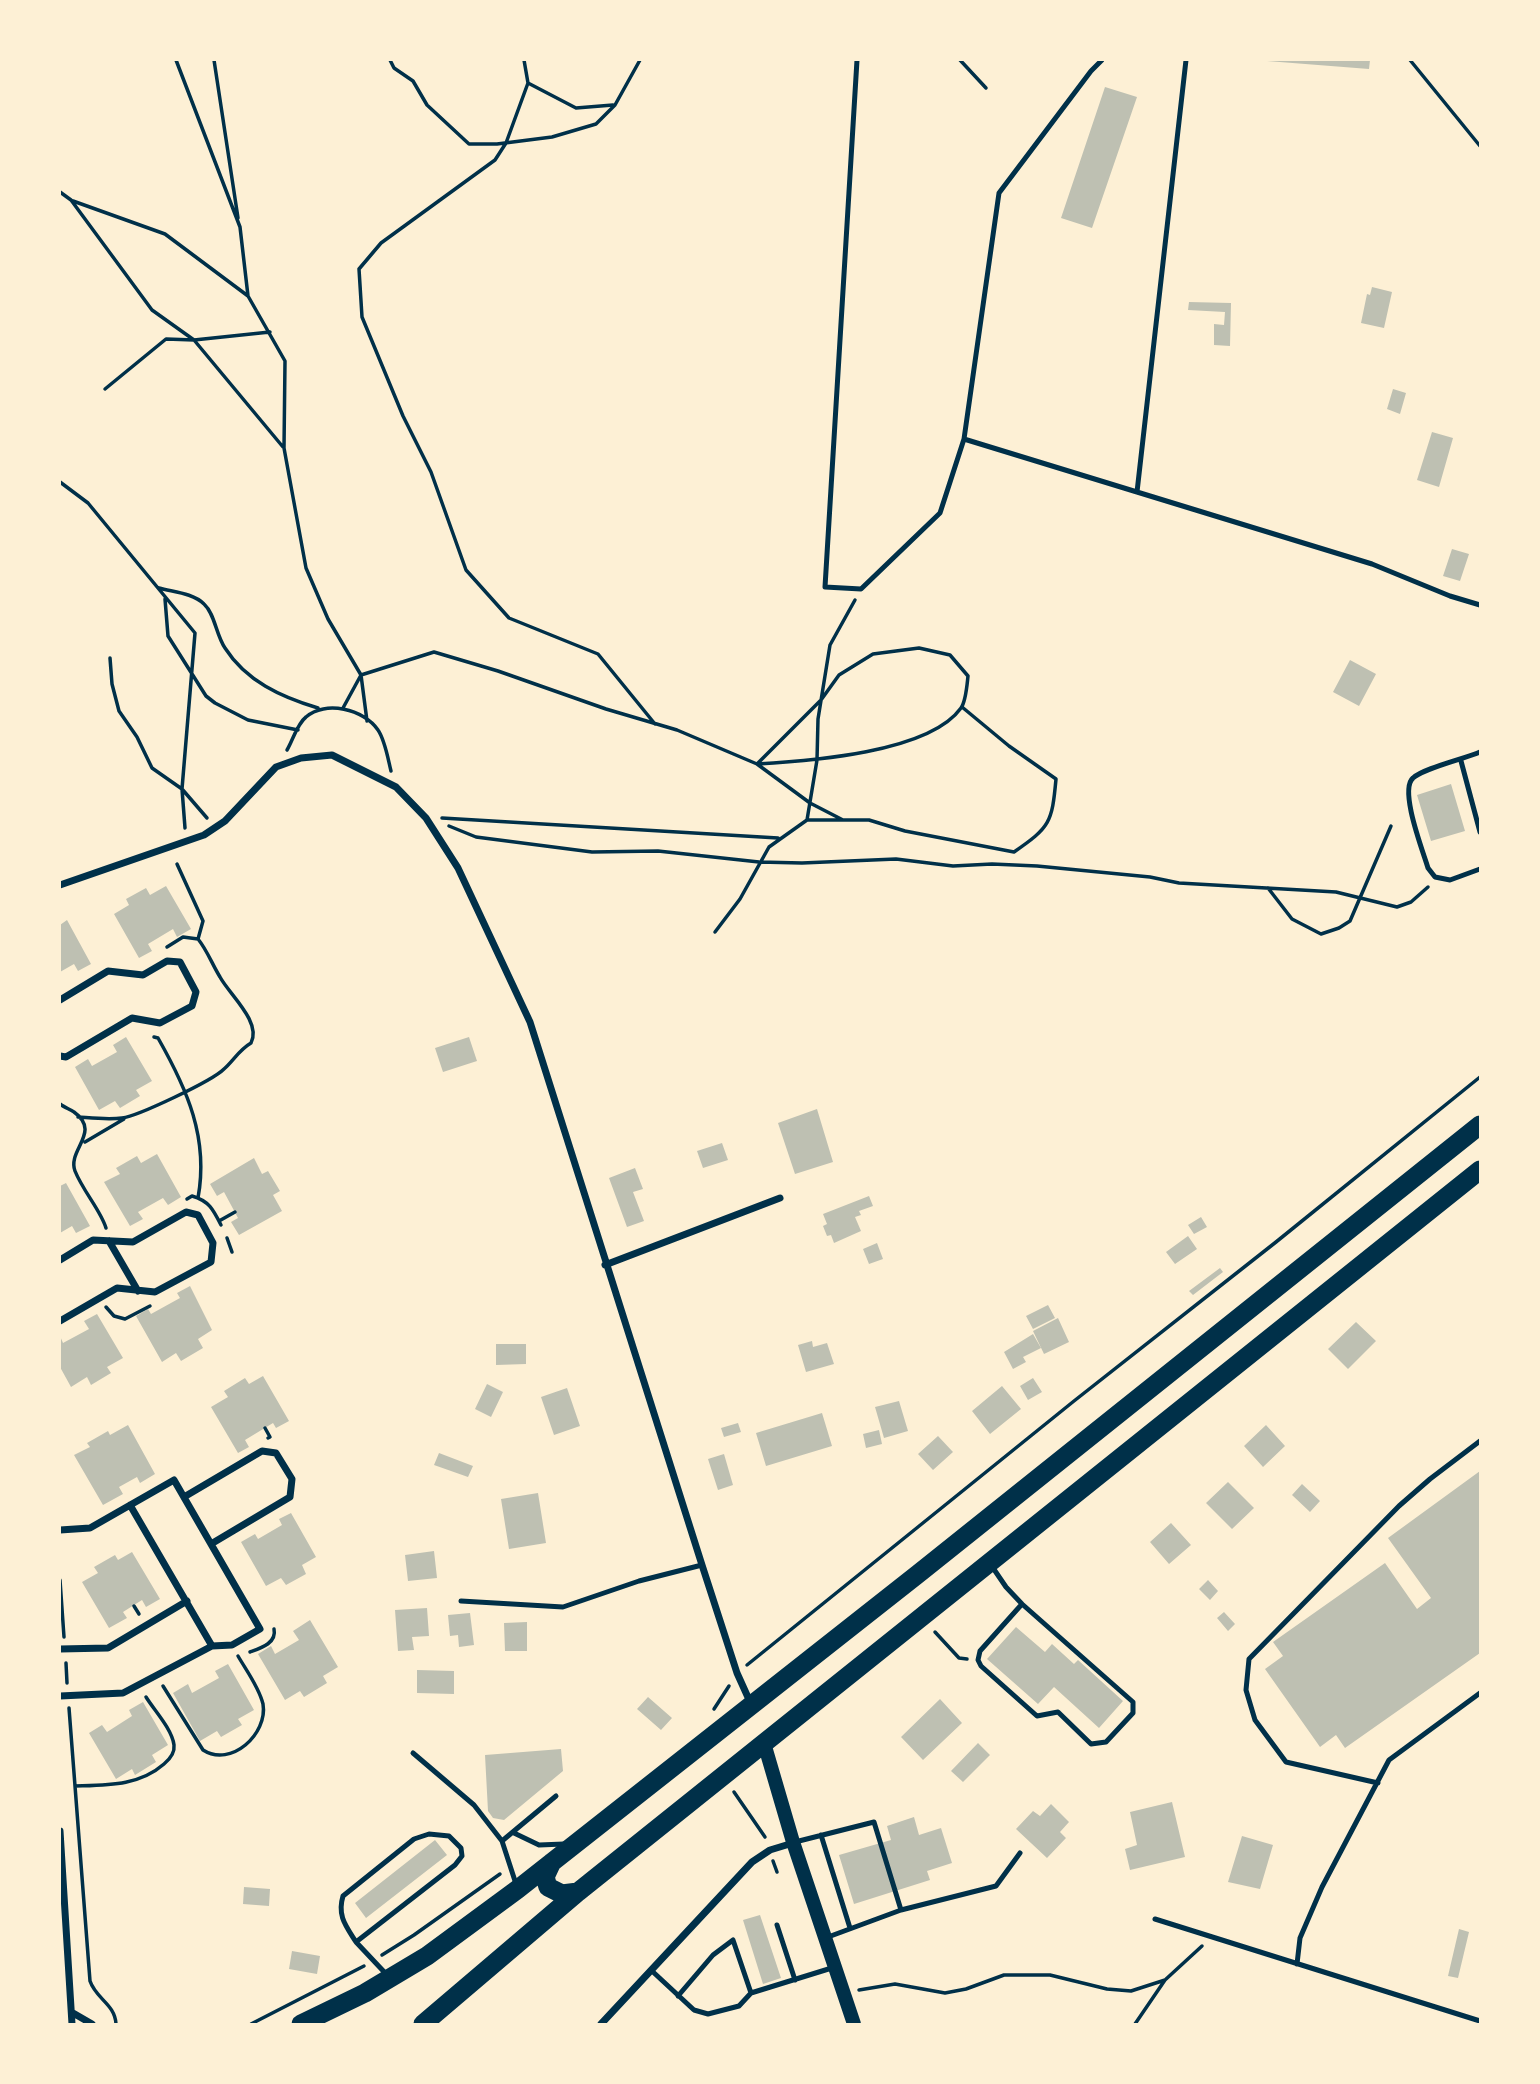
<!DOCTYPE html>
<style>
body{margin:0}
#map{position:relative;width:1540px;height:2084px;overflow:hidden;background:#fdf0d5;font-family:Figtree,sans-serif}
canvas{display:block}
.frame{position:absolute;inset:0;border:61px solid #fdf0d5;pointer-events:none}
</style>
<div id="map">
<canvas width="1540" height="2084"></canvas>
<div class="frame"></div>
</div>
<script>
const c = document.querySelector('canvas').getContext('2d');
c.lineJoin = 'round';
function fill(path, color) { c.fillStyle = color; c.fill(path, 'evenodd'); }
function stroke(path, color, width, dash) { c.strokeStyle = color; c.lineWidth = width; c.lineCap = dash ? 'butt' : 'round'; c.setLineDash(dash || []); c.stroke(path); }
const building = new Path2D(`
 M1268 60H1370L1369 69 1267 61Z
 M1105 87 1137 97 1092 228 1061 218Z
 M1372 287 1392 292 1384 328 1361 323 1367 294 1370 295Z
 M1189 302 1231 303 1230 346 1214 345V324L1224 325 1225 312 1188 310Z
 M1393 389 1406 393 1400 414 1387 409Z
 M1432 432 1453 438 1439 487 1417 480Z
 M1452 549 1469 554 1460 581 1443 576Z
 M1350 660 1376 674 1359 706 1333 692Z
 M1451 784 1465 831 1431 841 1417 795Z
 M166 886 191 929 177 937 173 929 148 944 152 951 139 958 114 914 129 905 126 899 146 888 150 895Z
 M67 920 91 964 78 971 74 964 60 972V925Z
 M126 1037 152 1081 136 1090 140 1096 120 1108 115 1101 99 1110 75 1067 88 1059 92 1066 117 1052 113 1045Z
 M469 1037 477 1061 443 1072 435 1048Z
 M817 1109 833 1162 795 1174 778 1123Z
 M722 1143 728 1160 703 1168 697 1151Z
 M157 1154 181 1197 168 1205 163 1198 138 1212 143 1219 130 1226 104 1182 120 1174 116 1168 137 1156 141 1163Z
 M254 1158 262 1174 268 1171 280 1191 273 1195 282 1211 239 1235 231 1222 238 1218 224 1192 217 1196 210 1184Z
 M635 1168 643 1189 633 1192 644 1221 627 1227 609 1178Z
 M66 1183 90 1226 76 1233 72 1226 60 1233V1186Z
 M869 1196 873 1206 859 1211 861 1215 855 1217 861 1231 834 1243 831 1235 827 1236 823 1226 827 1224 823 1214Z
 M1201 1217 1207 1227 1194 1234 1188 1225Z
 M1188 1236 1197 1249 1175 1264 1166 1252Z
 M877 1243 883 1259 869 1264 863 1249Z
 M1220 1268 1223 1272 1193 1295 1189 1291Z
 M190 1286 212 1330 198 1339 203 1348 181 1361 176 1353 162 1362 136 1316 148 1309 151 1314 180 1298 177 1293Z
 M1048 1305 1055 1318 1033 1329 1026 1316Z
 M97 1314 123 1358 107 1367 111 1373 91 1385 87 1377 71 1387 60 1367V1336L63 1343 89 1329 84 1321Z
 M1058 1318 1069 1342 1044 1354 1033 1331Z
 M1356 1322 1376 1341 1348 1369 1328 1349Z
 M1033 1334 1041 1348 1023 1357 1026 1362 1013 1369 1004 1352Z
 M812 1341 813 1347 827 1343 834 1364 806 1372 798 1345Z
 M496 1344H526V1364L496 1365Z
 M263 1376 289 1421 276 1428 273 1423 245 1440 249 1447 238 1453 211 1407 228 1397 224 1391 245 1378 249 1384Z
 M1033 1378 1042 1392 1028 1400 1020 1386Z
 M487 1384 503 1392 491 1417 475 1409Z
 M1002 1386 1021 1409 990 1434 972 1411Z
 M567 1388 580 1426 554 1435 541 1397Z
 M899 1401 908 1431 884 1438 875 1407Z
 M822 1413 832 1446 766 1466 756 1433Z
 M738 1423 741 1432 724 1437 721 1428Z
 M128 1425 155 1474 140 1483 137 1477 119 1487 123 1494 103 1505 74 1455 90 1447 87 1443 108 1431 110 1435Z
 M1266 1425 1285 1446 1263 1467 1244 1446Z
 M879 1430 882 1444 866 1448 863 1434Z
 M938 1436 953 1452 933 1470 918 1454Z
 M439 1453 473 1466 468 1477 434 1465Z
 M724 1454 733 1485 718 1490 708 1459Z
 M1480 1471V1653L1345 1748 1336 1735 1320 1747 1265 1669 1283 1656 1273 1642 1385 1563 1417 1609 1431 1598 1388 1538Z
 M1228 1482 1254 1508 1232 1529 1206 1503Z
 M1302 1484 1320 1501 1310 1512 1292 1495Z
 M538 1493 546 1543 509 1549 501 1499Z
 M291 1513 316 1557 302 1565 306 1574 286 1585 281 1578 266 1586 241 1542 255 1534 258 1539 282 1525 279 1519Z
 M1171 1523 1191 1545 1169 1564 1150 1542Z
 M434 1551 437 1578 408 1581 405 1555Z
 M132 1552 160 1599 146 1607 142 1600 123 1612 127 1618 109 1628 82 1582 98 1573 94 1567 115 1555 118 1560Z
 M1208 1580 1218 1591 1210 1600 1199 1589Z
 M427 1608 429 1636 412 1637 414 1650 398 1651 395 1610Z
 M1224 1612 1235 1624 1228 1631 1217 1618Z
 M470 1613 474 1645 459 1647 458 1635 450 1636 448 1615Z
 M310 1620 338 1667 323 1676 327 1683 304 1697 300 1691 285 1700 258 1654 271 1646 275 1654 299 1640 293 1631Z
 M527 1622V1651H505L504 1623Z
 M1016 1627 1045 1652 1052 1644 1074 1664 1078 1660 1123 1701 1099 1728 1054 1687 1038 1704 987 1659Z
 M228 1664 254 1710 238 1719 242 1725 221 1737 217 1731 200 1741 173 1693 188 1684 192 1693 219 1678 215 1671Z
 M417 1670 454 1671V1694L417 1693Z
 M648 1697 672 1718 661 1730 637 1709Z
 M940 1699 962 1723 923 1760 901 1737Z
 M143 1702 168 1745 152 1755 156 1762 135 1775 132 1769 116 1779 89 1733 102 1725 107 1732 132 1716 129 1710Z
 M978 1743 990 1755 963 1782 951 1771Z
 M561 1749 563 1771 504 1820 493 1818 488 1811 485 1755Z
 M1172 1802 1185 1857 1130 1870 1125 1849 1137 1845 1130 1812Z
 M1051 1804 1069 1822 1060 1832 1066 1838 1047 1858 1016 1829 1033 1811 1040 1816Z
 M914 1817 919 1835 941 1828 952 1863 927 1871 930 1880 854 1904 839 1855 891 1840 887 1826Z
 M1242 1836 1273 1845 1260 1889 1228 1882Z
 M435 1840 447 1855 366 1918 355 1903Z
 M244 1887 270 1889 269 1906 243 1904Z
 M760 1915 781 1978 763 1984 743 1920Z
 M1459 1929 1469 1932 1458 1978 1448 1976Z
 M292 1951 320 1956 317 1974 289 1969Z`);
const path = new Path2D(`
 M176 60 240 227 248 296 285 361 284 448 306 568 328 619 361 675 367 721
 M214 60 238 218
 M390 60 394 68 413 81 427 105 469 144H497L552 137 596 124 615 105 640 60
 M524 60 528 83 576 108 613 105
 M960 60 986 88
 M1410 60 1480 146
 M528 83 506 143 495 160 381 243 359 269 362 317 403 416 431 472 466 570 509 618 598 654 655 724
 M60 192 71 200 152 310 194 340 283 447
 M73 201 165 234 248 296
 M105 389 166 339 194 340 270 332
 M60 482 88 503 195 633 182 789 185 828
 M159 588C173 592 193 593 204 604 215 614 216 635 225 648 246 681 281 697 318 708
 M165 599 168 636 206 696 215 703 248 720 298 730
 M919 648 950 655 968 676C967 685 966 701 961 708 929 753 808 761 757 764L821 700 839 675 873 654Z
 M110 658 112 684 119 711 137 737 152 768 182 789 207 818
 M343 708 361 675 434 652 498 671 606 709 677 730 757 764 810 803 843 820
 M287 750C293 740 297 724 306 717 325 700 364 709 378 730 385 740 388 759 391 771
 M442 818 778 838
 M807 820H869L905 831 1014 852C1050 827 1052 823 1056 779L1009 746 962 707
 M449 826 476 837 592 852 658 851 759 862 802 863 896 859 953 866 992 864 1037 866 1150 877 1179 883 1336 892 1397 907 1411 902 1428 887
 M177 864 203 921 198 939
 M1268 888 1292 919 1321 934 1339 928 1350 921 1391 826
 M715 932 740 899 769 847 807 820 817 760 818 719 830 645 855 600
 M154 1037 158 1038C187 1089 209 1138 198 1198
 M60 1104C64 1107 69 1109 74 1112 102 1132 67 1150 75 1171 83 1191 101 1211 106 1228
 M78 1117C92 1118 108 1120 122 1118 138 1116 212 1081 224 1069 234 1060 239 1050 251 1043 262 1022 229 994 220 977 212 964 207 950 198 939L183 937 167 947
 M85 1142 124 1119
 M187 1199 192 1196C209 1201 213 1209 221 1225
 M219 1221 235 1212
 M227 1238 232 1252
 M106 1307 114 1316 125 1319 150 1306
 M265 1428 270 1437 268 1438
 M60 1580 64 1637
 M134 1606 139 1614
 M935 1632 959 1658 967 1659
 M250 1652C261 1648 277 1643 274 1629
 M66 1663 67 1683
 M747 1665 1074 1401 1276 1242 1480 1077
 M163 1686 203 1750C231 1768 268 1734 263 1704 259 1687 246 1670 238 1656
 M69 1708 90 1981C96 1999 115 2004 116 2024
 M714 1709 729 1686
 M75 1786C107 1785 139 1786 164 1764 170 1759 175 1753 174 1745 172 1729 154 1710 146 1697
 M734 1792 765 1837
 M773 1861 777 1872
 M382 1955 414 1935 500 1874
 M859 1990 895 1984 945 1993 966 1989 1004 1975H1050L1107 1989 1131 1991 1165 1980 1202 1946
 M251 2024 364 1966
 M1135 2024 1165 1980`);
const service = new Path2D(`
 M857 60 825 587 861 589 940 513 964 439
 M1102 60 1091 71 999 193 964 439 1372 564 1450 596 1480 605
 M1137 492 1186 60
 M1480 752C1464 759 1424 768 1413 778 1399 790 1423 851 1428 868L1435 877 1450 880 1480 869
 M1461 761 1480 832
 M991 1565 1006 1587 1022 1604
 M461 1601 563 1607 639 1581 702 1565
 M1022 1604 1133 1702V1713L1106 1742 1091 1744 1058 1712 1037 1716 981 1666 978 1660 980 1651Z
 M413 1753 474 1805 502 1841
 M1378 1783 1286 1762 1255 1720 1246 1690 1249 1659 1399 1506 1430 1479 1480 1441
 M514 1833 539 1845 564 1844
 M429 1834 449 1836 461 1848 462 1856 455 1865 356 1942C346 1926 337 1916 343 1896L414 1839Z
 M821 1835 850 1928
 M795 1842 874 1822 901 1910 828 1937
 M516 1884 502 1841 556 1796
 M901 1910 996 1886 1020 1853
 M1155 1919 1480 2021
 M777 1925 795 1980
 M356 1942 388 1976
 M1297 1964 1300 1938 1322 1887 1389 1760 1480 1693
 M652 1971 694 2010 708 2014 739 2006 751 1993 835 1967
 M678 1996 713 1955 733 1940 751 1993`);
const minor = new Path2D(`
 M60 885 204 835 225 821 276 767 301 758 332 755 396 787 426 818 458 868 530 1022 702 1565 737 1673 751 1704
 M60 1000 108 971 143 975 167 961 180 962 196 992 192 1006 160 1023 132 1018 66 1057 60 1056
 M109 1241 138 1291
 M60 1260 93 1240 133 1242 186 1212 198 1215 213 1243 211 1262 155 1292 117 1288 60 1321
 M605 1265 780 1198
 M184 1497 262 1451 276 1453 292 1479 290 1497 211 1544
 M130 1505 212 1646
 M60 1530 90 1528 174 1480 260 1629 232 1645 212 1646 123 1693 60 1696
 M60 1649 108 1648 187 1601
 M60 1831 72 2024
 M73 2013 92 2024
 M601 2024 752 1862 770 1850 793 1843`);
const secondary = new Path2D(`
 M764 1743 793 1842 854 2024`);
const trunk = new Path2D(`
 M552 1862 545 1877 548 1887 562 1894 578 1892
 M301 2024 365 1993 427 1956 518 1889 918 1574 1480 1125
 M423 2024 578 1892 1480 1170`);
fill(building, '#bec0b2');
stroke(path, '#003049', 3.5);
stroke(service, '#003049', 5);
stroke(minor, '#003049', 7);
stroke(secondary, '#003049', 14);
stroke(trunk, '#003049', 19);
</script>
